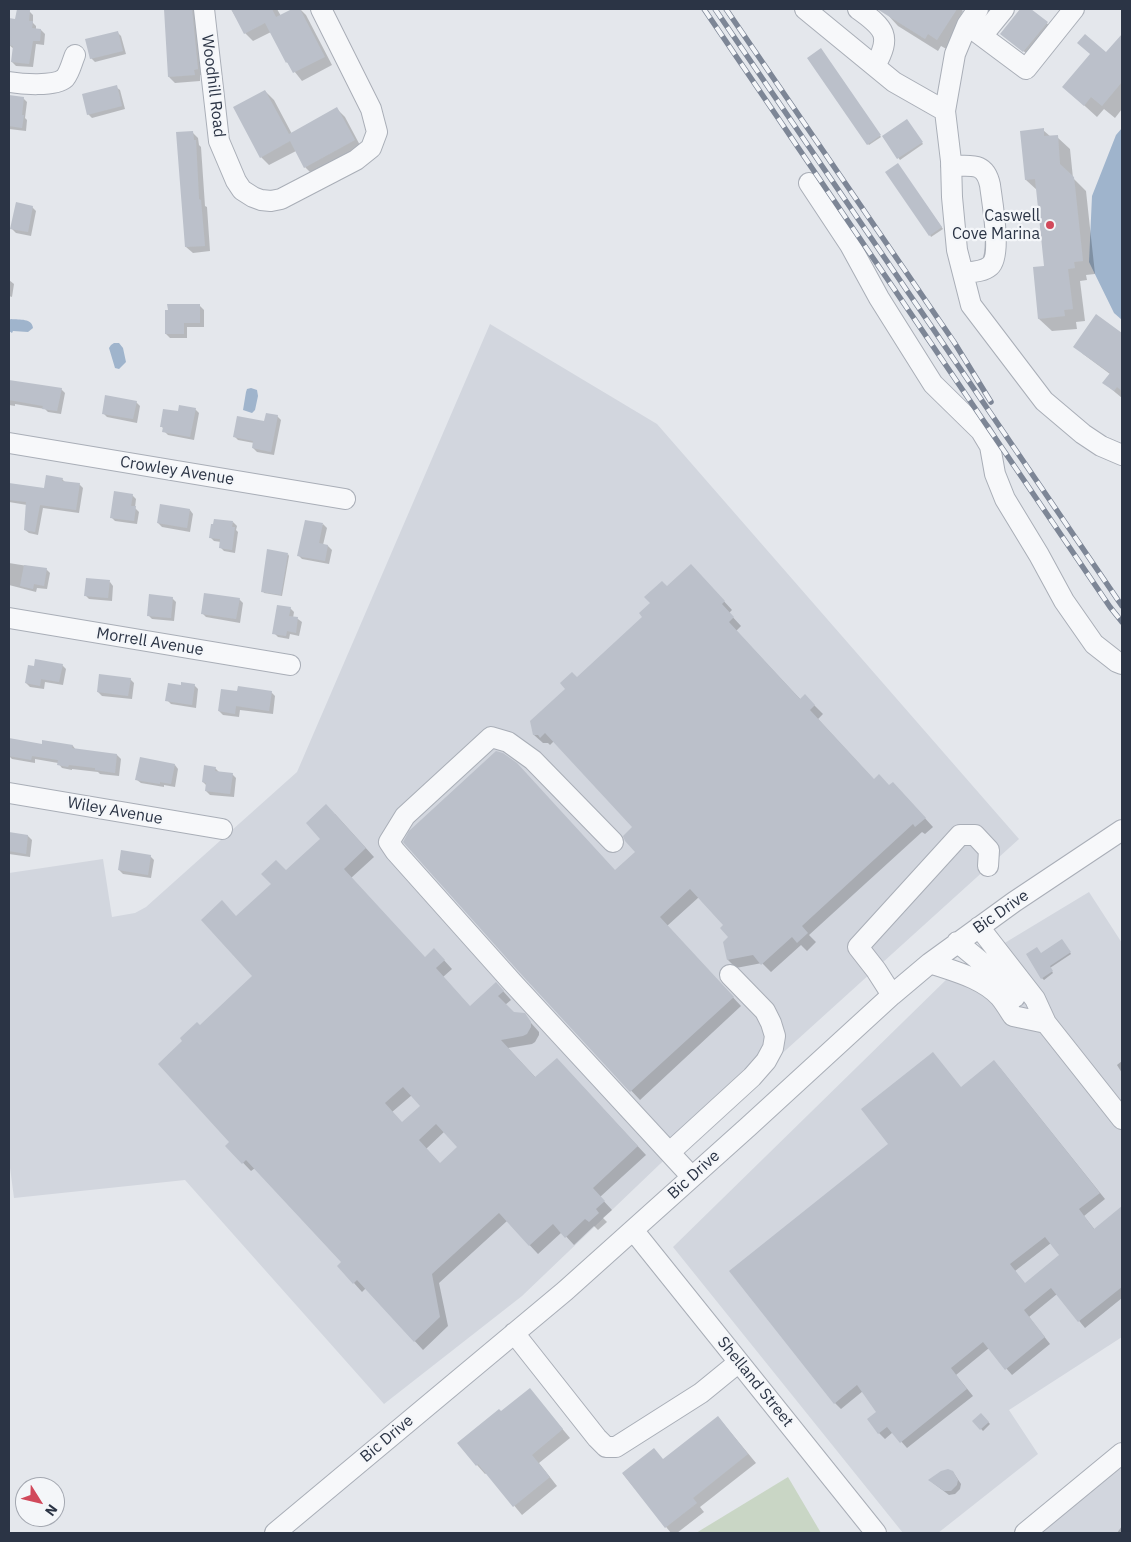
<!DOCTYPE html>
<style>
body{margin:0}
#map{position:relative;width:1131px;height:1542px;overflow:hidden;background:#e4e7ec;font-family:"IBM Plex Sans",sans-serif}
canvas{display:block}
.frame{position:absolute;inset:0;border:10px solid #2b3445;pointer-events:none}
.north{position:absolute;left:15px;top:1477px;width:50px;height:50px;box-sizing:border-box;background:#f4f6f9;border:1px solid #a4a8b1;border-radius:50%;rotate:126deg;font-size:14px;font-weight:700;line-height:20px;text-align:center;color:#2b3445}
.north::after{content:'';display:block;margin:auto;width:18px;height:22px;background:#d1495b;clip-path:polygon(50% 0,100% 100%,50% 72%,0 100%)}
</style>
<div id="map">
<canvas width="1131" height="1542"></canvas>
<div class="frame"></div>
<div class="north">N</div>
</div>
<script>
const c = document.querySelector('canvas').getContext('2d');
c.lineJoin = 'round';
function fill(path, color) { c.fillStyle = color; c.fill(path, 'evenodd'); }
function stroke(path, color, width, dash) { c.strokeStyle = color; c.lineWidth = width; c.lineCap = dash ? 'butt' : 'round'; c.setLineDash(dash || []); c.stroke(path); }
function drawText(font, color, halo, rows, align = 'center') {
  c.font = font + ' "IBM Plex Sans",sans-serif'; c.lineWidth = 4.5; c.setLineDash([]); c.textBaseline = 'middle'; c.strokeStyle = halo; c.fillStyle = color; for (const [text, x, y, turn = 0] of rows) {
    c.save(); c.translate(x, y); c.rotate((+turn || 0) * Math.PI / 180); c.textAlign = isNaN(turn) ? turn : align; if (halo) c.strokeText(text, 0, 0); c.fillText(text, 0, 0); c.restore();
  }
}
const built = new Path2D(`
 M490 324 657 424 1019 839 660 1164 522 1296 384 1404 185 1180 14 1198 9 1160V873L103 859 112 917 135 913 146 907 297 772Z
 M1089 892 1122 943V1337L1009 1410 1038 1454 938 1533H903L673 1247 950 976Z
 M1122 1466V1533H1040Z`);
const green = new Path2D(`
 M788 1477 821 1533H696Z`);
const water = new Path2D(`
 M1122 128V320L1114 313 1089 262 1092 196 1116 135Z
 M11 319C20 320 32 318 33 328L28 332 13 331 12 333 9 331V320Z
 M114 343H119L123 348 126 362 119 369 115 368 109 348 111 345Z
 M251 388 257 390 258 396 255 410 252 413 243 410 246 392 247 389Z`);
const shadow = new Path2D(`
 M165 9H199L204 75H200V81L175 83 169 77Z
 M231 9H277L281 16 294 9H300L306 15 332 65 302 81 287 62 271 32 253 41 245 33Z
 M889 9H961L963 11 960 17 967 25 950 51 941 46 938 51 898 26 886 13Z
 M1022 9H1029L1049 25 1026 53 1001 34Z
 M29 11 33 15V23L36 26V30H41L45 34 44 45 36 44 33 67 16 66 12 62 14 49 9 45V20L17 21Z
 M117 32 121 36 126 54 95 62 91 58Z
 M1122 35V109L1115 118 1104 109 1097 117 1064 87 1107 54Z
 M822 51 881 137 869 145 868 144Z
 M116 87 120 90 125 109 92 118 88 114Z
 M265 91 274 100 292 134 337 109 345 117 362 149 314 176 305 167 296 151 269 165 261 157Z
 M9 96 23 98 27 102 25 118 27 120 26 131 9 129Z
 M908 122 923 144 900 160 883 137Z
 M1043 130 1051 137H1057L1070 149 1073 178 1086 191 1095 274 1086 275 1087 280 1080 281 1085 321 1076 322 1077 329 1052 331 1039 319 1045 267 1038 191 1026 180Z
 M192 132 198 138 199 145 201 147 205 206 207 207 210 251 193 253 186 247Z
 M899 166 943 229 931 237 930 235Z
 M32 207 36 211 31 236 16 233 12 229Z
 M9 280 14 284 12 297 9 296Z
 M200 306 204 310V327H187V338H170L166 334Z
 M1097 316 1122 335V398L1104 383 1110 374 1083 354 1075 346Z
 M9 381 61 389 65 393 61 414 48 412 45 409 15 404V406L9 405Z
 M136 402 140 406 137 423 107 417 103 413Z
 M195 409 199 413 194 440 168 435 164 431V429L161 426 179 413Z
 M277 416 281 420 274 455 257 452 253 448 254 443 238 440 234 436Z
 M62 479 65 482 79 484 83 488 79 513 43 508 38 535 29 533 25 530 27 505 9 502V484L45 489Z
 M132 495 136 499 135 508 139 512 137 524 115 521 111 517Z
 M190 510 193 514 190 532 162 527 158 523Z
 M233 522 237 526 236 530 238 532 235 553 224 551 220 547 221 542 214 541 210 537Z
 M323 524 327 528 323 545 328 546 332 550 329 564 302 559 298 555Z
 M288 554 289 556 282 596 264 593 263 591Z
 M9 563 46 569 50 573 47 589 37 588 36 592 9 585Z
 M699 574 732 610 729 613 741 626 736 631 801 700 805 696 823 714 818 719 874 780 901 792 933 827 925 834 922 832 809 935 816 942 807 951 801 945 771 972 762 963 736 968 728 960 730 938 725 925 699 897 667 926 741 1006 640 1100 522 974 616 871 636 852 633 827 554 741 550 745 548 743H543L534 735 577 679 644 617 667 588Z
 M110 582 113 586 112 601 89 599 85 595Z
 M172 598 176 602 174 621 152 619 148 615Z
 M239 599 243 603 240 623 206 617 202 613Z
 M290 608 294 612 293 618 298 619 302 622 299 636 290 634 289 639 278 637 274 633Z
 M62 665 66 669 63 685 45 682 44 689 30 687 26 683Z
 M130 679 134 683 132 699 102 696 98 692Z
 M194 685 198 689 196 708 171 704 167 700Z
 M271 692 275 696 273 714 240 710 239 717 223 715 219 711Z
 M10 740 43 745 73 746 76 750 117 755 121 759 119 776 100 774 98 772 72 769V770L62 768 58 763 35 759V763L12 759 9 756Z
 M175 765 178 769 175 787 164 785V787L141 783 137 780Z
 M215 768 219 772 232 774 236 778 234 797 210 795 206 791 207 786 203 782Z
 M335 814 374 857 351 878 425 958H442L452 969 443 977 470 1007 496 983 511 1000 505 1005 513 1013 524 1015 539 1032V1035L535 1042 532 1044 508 1048 536 1078 565 1068 646 1155 600 1197 612 1210 603 1218 607 1222 598 1230 594 1226 574 1245 562 1232 538 1254 507 1221 439 1283 448 1326 423 1350 366 1288 362 1292 354 1283 338 1266 342 1262 255 1168 251 1171 227 1146 231 1142 200 1026 254 976 237 917 322 839ZM412 1095 422 1106 402 1123 392 1112ZM445 1131 459 1147 440 1164 426 1149Z
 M9 834 28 836 32 840 30 857 9 854Z
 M150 856 154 860 151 878 123 874 119 870Z
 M1063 942 1071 954 1050 968 1053 973 1044 980 1042 978 1041 954Z
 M933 1054 961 1088 994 1062 1000 1068 1105 1199 1084 1216 1095 1230 1122 1208V1298L1085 1328 1057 1294 1029 1317 1050 1344 1012 1375 989 1348 956 1375 973 1396 907 1448 893 1432 885 1439 879 1433 878 1412 863 1391 841 1409 835 1403 890 1144ZM1051 1243 1061 1256 1025 1284 1015 1271Z
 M1122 1061V1073L1117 1065Z
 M530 1390 570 1438 539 1463 557 1486 522 1515 487 1473 485 1474 477 1465 459 1443 501 1412Z
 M981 1414 990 1424 983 1431 974 1421Z
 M718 1417 756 1463 700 1507 704 1512 677 1533H671L623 1474 664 1460Z
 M953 1472 961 1484 960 1489 955 1494 949 1495 933 1483Z
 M1122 1526V1533H1117Z`);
const building = new Path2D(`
 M17 9 30 10 29 21H33L32 28 41 29 40 41H33L29 64 11 62 13 46 9 45V18L15 19Z
 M164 9H192L198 69 194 70 195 75 168 77Z
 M231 9H272L276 17 292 9H300L325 57 293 73 287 62 286 63 265 23 244 34Z
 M877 9H957L937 40 928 34 925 39Z
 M1020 9H1031L1048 22 1023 52 1000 34Z
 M118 31 123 51 90 59 85 39Z
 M1085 34 1106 52 1122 34V82L1102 106 1091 97 1084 106 1062 87 1090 54 1077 43Z
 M821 48 881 135 867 145 807 58Z
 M117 85 122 106 87 115 82 94Z
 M265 90 289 134 337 107 355 140 304 168 290 141 260 158 233 107Z
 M9 95 24 97 22 115H24L22 128 9 126Z
 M907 119 923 142 897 159 882 136Z
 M1044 128V136L1058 135 1060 164 1074 177 1083 261 1074 262 1075 268 1068 269 1073 309 1064 310 1065 316 1038 319 1033 267 1044 266 1035 179 1025 180 1020 131Z
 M193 131 194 140H196L199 199 201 200 205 246 185 247 176 132Z
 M898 163 942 227 929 236 885 172Z
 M16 202 33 206 28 232 10 229Z
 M167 304H200V323H184V334H165V310H168Z
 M1096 314 1122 333V391L1117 387 1114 391 1102 383 1110 373 1073 347Z
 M9 380 62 388 57 411 42 409 43 406 9 400Z
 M105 395 137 401 133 419 102 414Z
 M179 405 196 408 190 437 162 432 163 427H160L163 409 178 411Z
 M266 413 278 415 271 452 252 448 253 441 233 437 237 416 264 421Z
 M46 475 63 478 62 481 80 483 76 510 40 505 35 532 24 530 26 502 9 500V483L44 488Z
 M114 491 133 494 131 506H136L134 521 110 518Z
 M160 504 190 509 187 528 157 523Z
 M214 519 233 521 232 527H235L232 550 219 548 220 539 209 538 211 524H213Z
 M305 520 323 523 319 543 328 545 325 561 297 556Z
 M267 549 288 553 281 595 261 592Z
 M691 564 725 601 722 604 734 617 729 622 800 699 805 694 815 705 810 710 874 779 879 774 889 785 893 782 926 818 915 827 913 824 802 926 808 933 797 943 792 937 761 965 753 955 727 960 723 942 728 937 720 928 723 925 690 889 660 917 734 997 630 1092 521 974 403 842 409 831 496 751 503 753 517 763 615 870 635 852 625 841 623 836 632 827 545 733 540 738 538 735H533L530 721 565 689 560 683 572 672 577 677 642 617 639 613 650 603 644 597 662 581 667 586Z
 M24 565 47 568 44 586 34 584 33 589 20 586Z
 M86 578 110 580 108 598 84 596Z
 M204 593 240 598 236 619 201 614Z
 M149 594 173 597 171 618 147 616Z
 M277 605 291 607 289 616 298 617 296 633 287 631 286 636 272 634Z
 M35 659 63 664 59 682 41 679 40 686 25 683 28 665 34 666Z
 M99 674 131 678 128 696 97 692Z
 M181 682 195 684 192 705 165 701 168 683 181 685Z
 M238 686 272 691 269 711 236 706 235 714 218 711 221 689 237 691Z
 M9 738 42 744V740L73 745 72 748 117 754 115 773 95 770V768L69 765 68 767 57 765 58 760 32 756 31 760 9 756Z
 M140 757 175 764 171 784 160 782V784L135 780Z
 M204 765 216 767 215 771 233 773 230 794 205 791 206 783 202 782Z
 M326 804 366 848 344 869 425 957 434 948 445 960 436 968 470 1006 496 982 504 991 498 996 514 1012 525 1013 531 1022V1027L527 1034 523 1036 501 1040 535 1077 557 1058 638 1146 593 1188 605 1201 596 1209 599 1213 589 1222 585 1219 565 1238 553 1224 529 1246 499 1213 432 1274 440 1317 414 1342 357 1280 353 1284 337 1266 341 1262 246 1160 242 1164 225 1146 229 1142 158 1064 182 1041 180 1038 197 1022 200 1025 252 976 201 920 222 900 236 916 271 884 261 874 276 860 286 870 320 839 306 823ZM403 1087 420 1106 402 1122 385 1103ZM436 1124 457 1147 440 1163 419 1140Z
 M9 832 28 835 26 854 9 851Z
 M121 850 151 855 148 875 118 870Z
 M1062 939 1071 952 1050 966 1053 971 1041 979 1026 954 1037 947 1041 953Z
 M933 1052 961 1087 994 1060 1100 1193 1079 1209 1094 1229 1122 1206V1287L1078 1322 1051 1288 1024 1310 1045 1337 1005 1370 983 1342 951 1368 967 1389 900 1443 887 1427 878 1434 867 1419 876 1412 857 1385 834 1404 729 1271 888 1144 861 1109ZM1045 1237 1059 1255 1025 1283 1010 1264Z
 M530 1388 563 1429 532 1455 550 1477 513 1507 478 1464 476 1466 457 1443 499 1409 501 1411Z
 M981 1413 989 1422 980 1430 972 1421Z
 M718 1416 748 1454 693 1498 697 1503 665 1528 622 1473 654 1448 663 1459Z
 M948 1469 953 1471 958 1480 957 1485 951 1491H944L928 1480 941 1471Z`);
const minor = new Path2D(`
 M204 9 219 141 236 181 242 190 253 197 261 200 271 201 281 199 356 160 371 148 377 132 371 109 321 9
 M805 9 894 82 945 111
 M858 9C885 28 892 36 875 66
 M978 9 967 25 955 54 945 111 951 161 952 197 957 250 971 305 1044 401 1083 434 1101 446 1122 455
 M967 25 1026 69 1074 9
 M982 36 1004 9
 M9 82C21 84 55 87 65 78 70 72 72 62 75 55
 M951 166C970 166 985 161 990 185 992 201 1002 256 990 266 983 272 972 272 963 273
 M809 183 850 245 879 298 933 384 981 431 990 446 995 474 1005 499 1039 555 1064 601 1094 644 1117 662 1122 664
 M9 443 345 499
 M9 618 290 665
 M9 793 222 829
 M613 842 533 760 508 742 491 737 405 816 389 842 395 851 512 982 692 1177
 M979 927 1035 999 1046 1023 1039 1018
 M957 942 991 970 1015 997
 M930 963C953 971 983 978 1000 997 1005 1003 1009 1010 1013 1016L1046 1023 1122 1119
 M892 995 876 970 858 947 960 835H975L989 850 988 866
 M670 1152 752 1077 766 1061 773 1048 775 1036 771 1023 765 1011 730 975
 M633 1230 876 1533
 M514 1333 597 1438 606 1447H616L701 1393 739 1362
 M275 1533 565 1291 749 1126 892 995 930 963 1014 902 1122 830
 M1025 1533 1122 1453`);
const rail = new Path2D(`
 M704 9 1110 607 1122 622
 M715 9 1122 606
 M726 9 954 342 991 402`);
const markers = [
 [1050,225,5,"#d1495b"]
];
const streetNames = [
 ["Woodhill Road",213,86,83],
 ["Crowley Avenue",177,471,9],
 ["Morrell Avenue",150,642,9],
 ["Wiley Avenue",115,811,10],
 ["Bic Drive",1001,912,-35],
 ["Bic Drive",694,1175,-42],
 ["Shelland Street",755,1382,51],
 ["Bic Drive",387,1439,-40]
];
const poiNames = [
 ["Caswell",1040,216],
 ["Cove Marina",1040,234]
];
fill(built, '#d2d6de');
fill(green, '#c9d6c5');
fill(water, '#9fb4cc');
fill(shadow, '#0003');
fill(building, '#bbc0ca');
stroke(minor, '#a9aeb7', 22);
stroke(minor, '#f7f8fa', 20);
stroke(rail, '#7d8696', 5.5);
stroke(rail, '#f4f6f9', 4, [11]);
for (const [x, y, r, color] of markers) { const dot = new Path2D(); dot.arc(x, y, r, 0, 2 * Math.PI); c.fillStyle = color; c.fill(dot); stroke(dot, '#f4f6f9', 2); }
drawText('16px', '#2b3445', '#f4f6f9', streetNames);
drawText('16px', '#2b3445', '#f4f6f9', poiNames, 'right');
</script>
